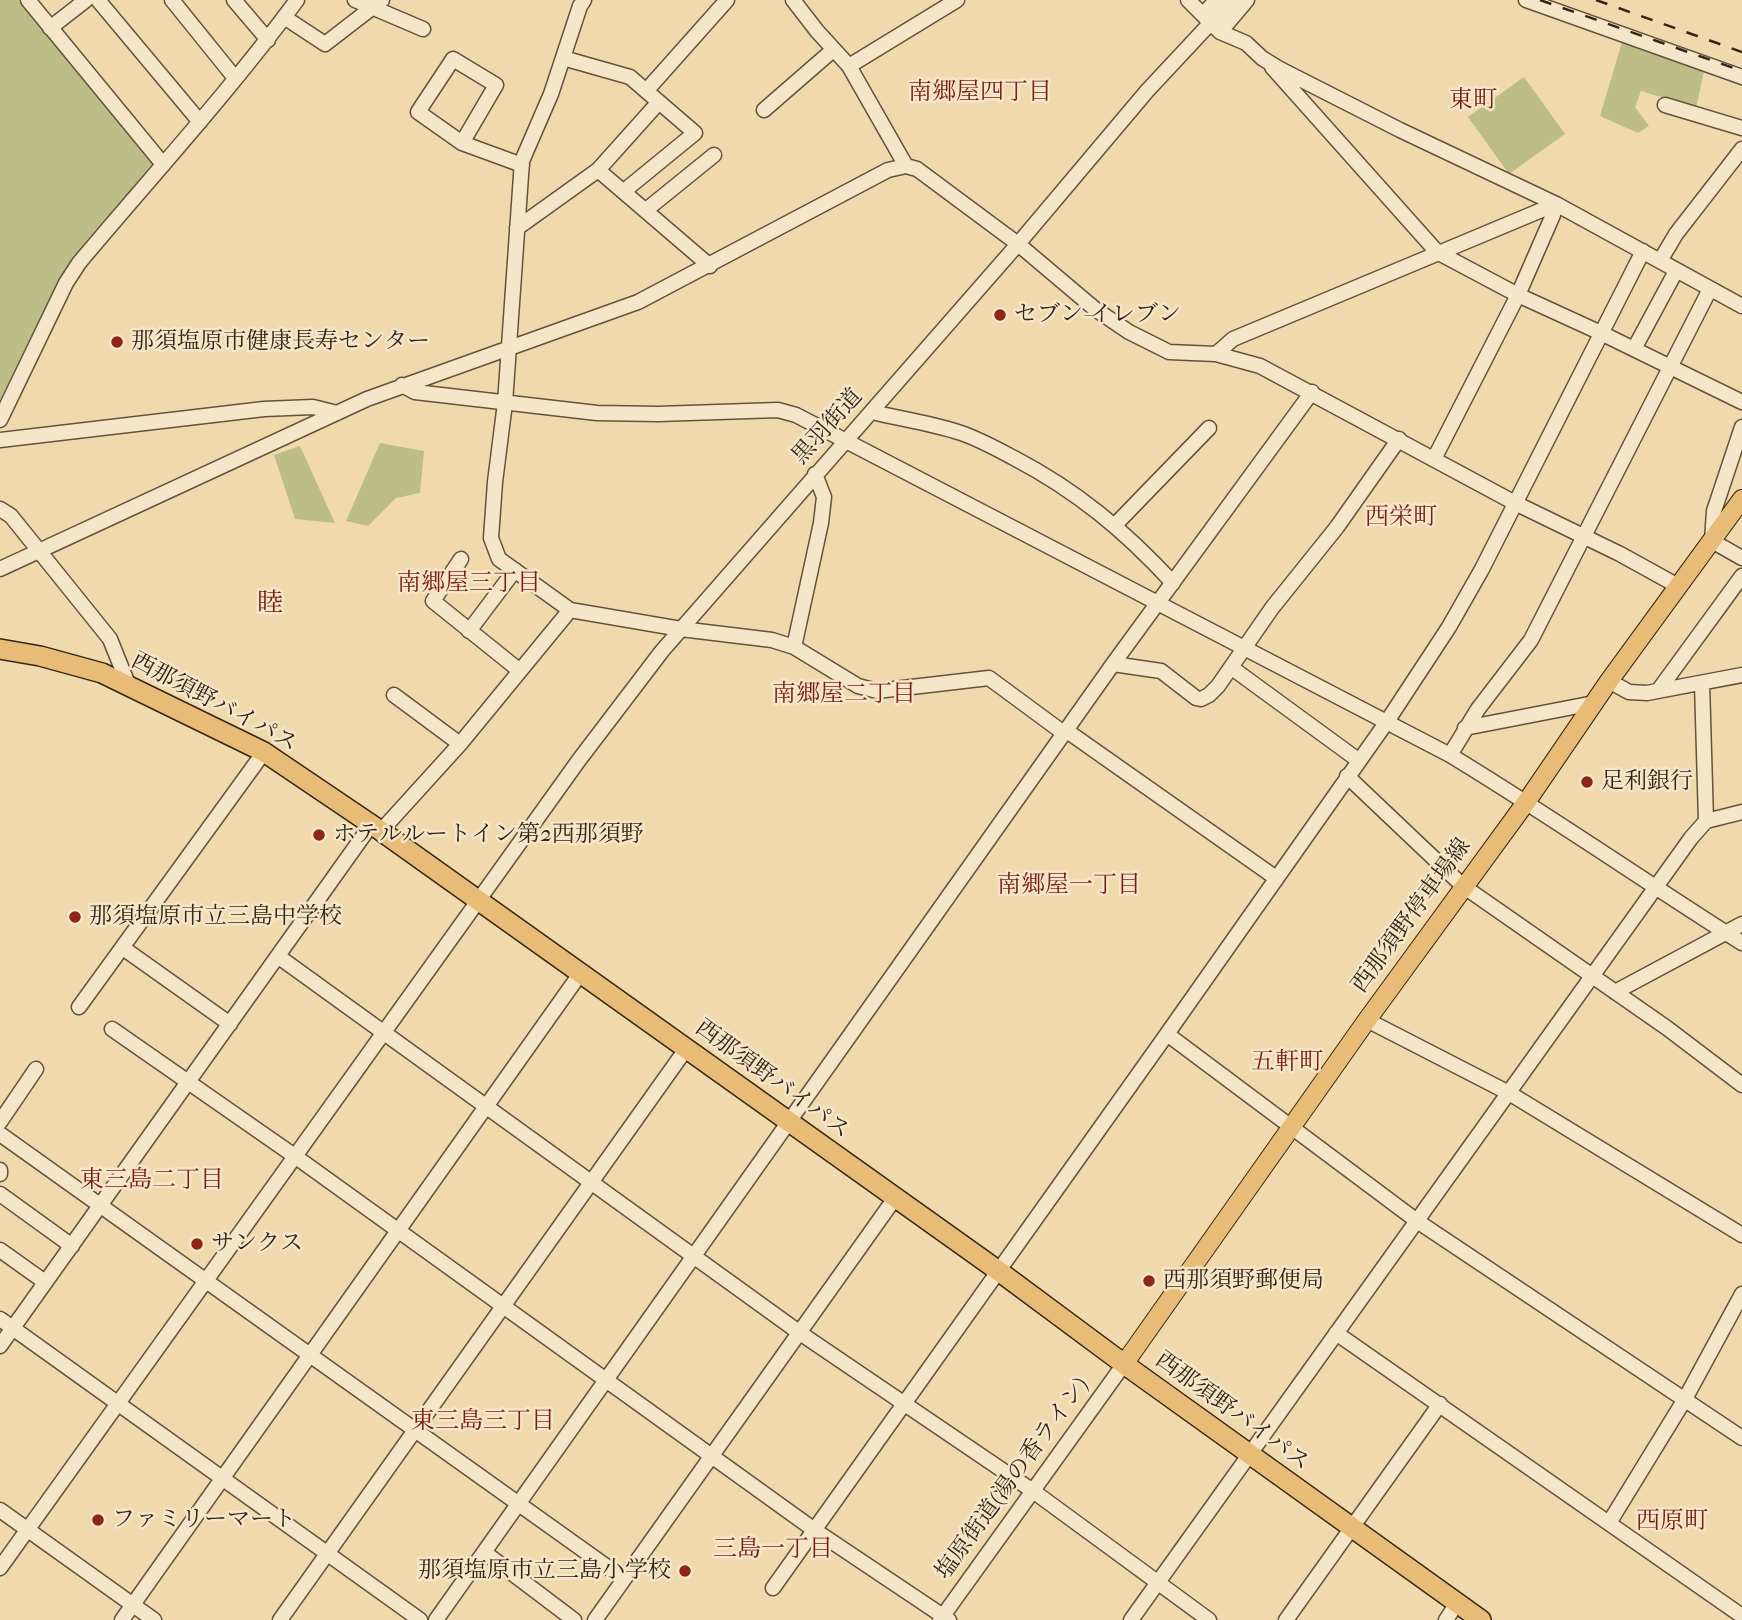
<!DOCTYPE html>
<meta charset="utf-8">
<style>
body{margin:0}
canvas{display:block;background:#f0d9ac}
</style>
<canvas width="1742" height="1620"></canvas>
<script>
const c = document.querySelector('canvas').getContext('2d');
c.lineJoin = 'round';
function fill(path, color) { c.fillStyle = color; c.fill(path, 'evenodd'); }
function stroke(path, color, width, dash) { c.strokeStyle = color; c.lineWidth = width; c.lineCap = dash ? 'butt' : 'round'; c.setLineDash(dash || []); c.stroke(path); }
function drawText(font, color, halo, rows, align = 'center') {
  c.font = font + ' "IM FELL French Canon","Noto Serif JP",serif'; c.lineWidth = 5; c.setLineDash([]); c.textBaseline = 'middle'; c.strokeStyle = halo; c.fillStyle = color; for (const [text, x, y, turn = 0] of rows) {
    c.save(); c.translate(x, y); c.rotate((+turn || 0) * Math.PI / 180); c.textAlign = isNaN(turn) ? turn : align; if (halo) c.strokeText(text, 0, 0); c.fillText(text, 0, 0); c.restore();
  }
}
const green = new Path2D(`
 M0 0H21L154 165 87 240 65 269 0 406Z
 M1622 42 1704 71 1696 108 1641 91 1635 107 1649 126 1638 133 1600 116Z
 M1524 77 1565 134 1509 174 1468 117Z
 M380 443 424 451 420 493 396 498 368 526 346 521Z
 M300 446 335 523 295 519 274 455Z`);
const minor = new Path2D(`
 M28 0 162 163
 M98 0 200 122
 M172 0 235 78
 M234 0 268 40
 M355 0 423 29
 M584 0 580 6 551 94 522 161 505 403 495 482 491 538 499 559 570 610 681 629 772 640 794 647 858 686 877 691 989 678 1065 734
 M793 0 817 31 849 66 906 166
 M1188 0 1220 32 1246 43 1262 58 1278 68 1400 130 1556 204 1742 306
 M1526 0 1742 77
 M1203 15 1216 0
 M284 17 325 44 382 0
 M50 28 86 0
 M1220 32 1247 0
 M563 58 630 77 695 133 624 191
 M849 66 957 0
 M1272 67 1437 252 1518 295 1601 333 1742 402
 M646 91 727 0
 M1665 105 1742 128
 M764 110 833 50
 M462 143 496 85 453 59 418 112 462 143 522 165
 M598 170 710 266
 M646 210 714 155
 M517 228 598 170 659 102
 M1660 261 1676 234 1742 149
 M1634 349 1676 271
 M1216 354 1233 339 1556 204
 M402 385 415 392 597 413 658 414 778 410 796 415 1450 755C1549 815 1644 881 1742 943
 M872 412C901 419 932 423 961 433 979 439 997 449 1014 458 1077 491 1125 531 1173 583
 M0 420 66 283 79 263C152 176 229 92 297 0
 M1742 427 1714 511 1712 541 1742 558
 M0 440 264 409 313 407 337 413
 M1434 459 1518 295 1553 215 1556 204
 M0 509 11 516 110 639 128 684
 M1115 525 1209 428
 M461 559 433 601 520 671
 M0 569 367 399 638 302 888 170 906 166 917 169 1018 244 1095 309 1129 332 1169 352 1216 354 1260 366 1515 503 1620 554 1678 586
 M469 631 515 570
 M794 647 821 523 824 497 815 474
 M1113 664 1161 671 1196 698 1201 699 1209 695 1218 686 1272 608 1337 527 1399 439
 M1232 668 1358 760
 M1609 681 1629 692 1647 693 1742 675
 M1702 683 1706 821
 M1658 691 1742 576
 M394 695 460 744
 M1465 728 1594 703
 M1067 731 1276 878
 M1450 755 1478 709 1531 640 1710 289
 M1347 776 1463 886 1667 1028 1742 1085
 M381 831 460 744 570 610
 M123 948 230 1024
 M279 957 800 1333 1033 1491 1209 1620
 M1615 992 1742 924
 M79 1007 264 752
 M1367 1020 1509 1093 1742 1235
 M112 1029 296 1157 813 1529 949 1620
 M1167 1034 1417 1221 1742 1438
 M0 1122 36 1069
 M0 1134 624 1579
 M0 1170V1174
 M0 1194 72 1246
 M0 1250 45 1282
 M0 1319 420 1620
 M1336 1333 1742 1616
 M0 1346 371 825
 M0 1510 154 1620
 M1609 1523 1685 1399 1742 1294
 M484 1552 574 1620
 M0 1568 579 760 662 651 1018 244 1147 91 1232 0
 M773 1588 1167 1034 1386 723 1449 627 1482 569 1643 251
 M122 1620 580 974
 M280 1620 686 1049
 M436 1620 1113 664 1312 392
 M595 1620 895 1198
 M940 1620 1124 1364
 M1131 1620 1691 838 1706 821 1742 812
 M1286 1620 1440 1404
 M1446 1620 1457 1603`);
const major = new Path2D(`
 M1124 1364 1367 1020 1527 801 1609 681 1742 499`);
const highway = new Path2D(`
 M0 649 40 656 102 673 264 752 381 831 1000 1272 1124 1364 1481 1620`);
const rail = new Path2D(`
 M1540 0 1742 71
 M1596 0 1742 52`);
const markers = [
 [1000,315,7,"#8f2418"],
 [117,342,7,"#8f2418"],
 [1587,782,7,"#8f2418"],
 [319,835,7,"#8f2418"],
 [75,917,7,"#8f2418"],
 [197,1244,7,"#8f2418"],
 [1149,1281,7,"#8f2418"],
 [98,1520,7,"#8f2418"],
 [685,1571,7,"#8f2418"]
];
const poiNames = [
 ["セブン-イレブン",1014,315],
 ["那須塩原市健康長寿センター",131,342],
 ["足利銀行",1601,782],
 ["ホテルルートイン第2西那須野",333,835],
 ["那須塩原市立三島中学校",89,917],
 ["サンクス",211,1244],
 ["西那須野郵便局",1163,1281],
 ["ファミリーマート",112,1520],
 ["那須塩原市立三島小学校",671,1571,"right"]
];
const streetNames = [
 ["黒羽街道",828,427,-48],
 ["西那須野バイパス",214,703,28],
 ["西那須野停車場線",1412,916,-54],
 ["西那須野バイパス",772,1080,36],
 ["西那須野バイパス",1232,1412,36],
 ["塩原街道(湯の香ライン)",1013,1479,-54]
];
const neighbourhoodNames = [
 ["南郷屋四丁目",980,93],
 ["東町",1473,101],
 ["西栄町",1401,518],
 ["南郷屋三丁目",469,584],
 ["南郷屋二丁目",844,695],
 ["南郷屋一丁目",1069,886],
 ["五軒町",1287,1063],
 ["東三島二丁目",152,1181],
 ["東三島三丁目",483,1422],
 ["西原町",1672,1522],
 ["三島一丁目",773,1550]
];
const quarterNames = [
 ["睦",270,605]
];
fill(green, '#bdbe87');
stroke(minor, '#63533c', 17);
stroke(major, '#342616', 20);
stroke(highway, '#342616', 22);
stroke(minor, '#f5e6c9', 14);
stroke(major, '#e8bc76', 18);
stroke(highway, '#e8bc76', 19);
stroke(rail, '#342616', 2.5, [12, 12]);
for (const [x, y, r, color] of markers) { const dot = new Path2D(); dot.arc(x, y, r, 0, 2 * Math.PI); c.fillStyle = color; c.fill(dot); stroke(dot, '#f5e6c9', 2.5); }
drawText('23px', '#342616', '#f5e6c9', poiNames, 'left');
drawText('23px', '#342616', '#f5e6c9', streetNames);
drawText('24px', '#7a1f14', '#f5e6c9', neighbourhoodNames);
drawText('26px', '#7a1f14', '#f5e6c9', quarterNames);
</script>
